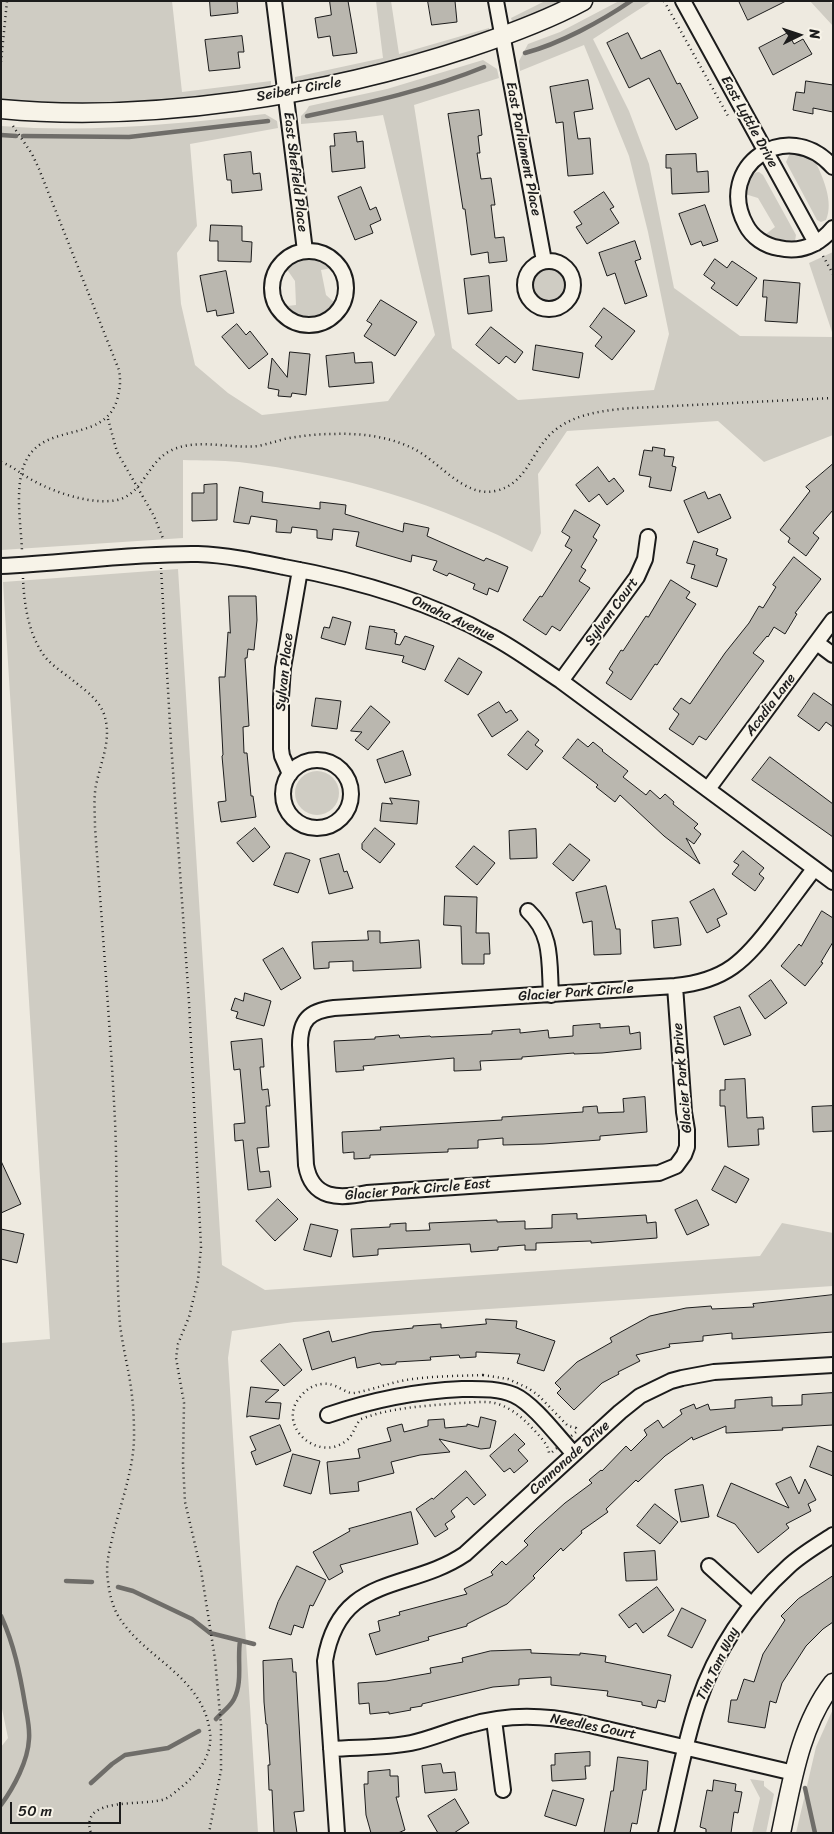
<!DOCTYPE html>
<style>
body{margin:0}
#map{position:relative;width:834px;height:1834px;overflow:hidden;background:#eeeae0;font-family:Sriracha,sans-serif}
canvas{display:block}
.frame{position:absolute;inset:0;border:2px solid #1c1c1c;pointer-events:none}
.north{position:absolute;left:774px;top:10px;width:50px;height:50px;-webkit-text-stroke:4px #f7f3e8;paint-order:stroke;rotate:86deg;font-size:14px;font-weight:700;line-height:20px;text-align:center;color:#1c1c1c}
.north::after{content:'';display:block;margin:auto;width:18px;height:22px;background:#1c1c1c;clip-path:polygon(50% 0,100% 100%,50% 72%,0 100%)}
.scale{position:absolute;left:10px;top:1802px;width:111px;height:22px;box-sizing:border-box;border:2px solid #1c1c1c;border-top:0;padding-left:6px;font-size:15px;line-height:18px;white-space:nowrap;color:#1c1c1c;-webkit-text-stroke:4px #f7f3e8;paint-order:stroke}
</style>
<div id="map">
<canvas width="834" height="1834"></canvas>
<div class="frame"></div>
<div class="north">N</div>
<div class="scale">50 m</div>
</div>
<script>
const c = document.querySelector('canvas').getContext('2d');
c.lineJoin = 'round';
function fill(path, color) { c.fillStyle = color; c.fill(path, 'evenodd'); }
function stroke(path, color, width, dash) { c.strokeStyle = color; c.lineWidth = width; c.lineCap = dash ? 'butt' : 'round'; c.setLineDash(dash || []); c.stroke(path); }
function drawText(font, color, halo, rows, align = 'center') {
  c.font = font + ' Sriracha,sans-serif'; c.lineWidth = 4; c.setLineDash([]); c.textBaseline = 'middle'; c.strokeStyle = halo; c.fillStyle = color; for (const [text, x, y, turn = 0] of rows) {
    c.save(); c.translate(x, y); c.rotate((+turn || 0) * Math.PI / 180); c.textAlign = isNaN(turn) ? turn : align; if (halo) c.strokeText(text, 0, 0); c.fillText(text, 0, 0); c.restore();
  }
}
const green = new Path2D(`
 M1 1H172L182 92 271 81V84L270 86C241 90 211 95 182 98 123 104 61 104 1 100Z
 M376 1H391L399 54 489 28V30L479 34 375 66 297 82 295 80V77L383 58Z
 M545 1H563L517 21H512L511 18Z
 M619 1H652L593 39 629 111 649 164 674 288 740 336 833 337V435L764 462 718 421 567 431 538 474 541 533 532 552C441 504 341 474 239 462 221 460 201 461 183 460V538L1 550V126C90 133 177 124 265 114L277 121 278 128 190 144 197 226 177 253 181 304 195 365 228 393 262 415 388 401 435 335 383 115 348 120 301 124V116L306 111 309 106 387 89 483 60 497 69 499 78 414 105 452 348 518 400 654 390 669 334 648 232 629 156 584 45 520 71 519 61 528 44 560 32Z
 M810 1H829L833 5V26Z
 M790 153 801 154 814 159C823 177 834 202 826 220L821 222 817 220 786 162Z
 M759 172 763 175 796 235 795 241C785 244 775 240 766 234L775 227 758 198 745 194C746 184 748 173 759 172Z
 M833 252V335L809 263Z
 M313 257 326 259 331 263 332 268 321 270 326 295 336 304C328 323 302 322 288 311L287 306 296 305 295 281 286 268C291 259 304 258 313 257Z
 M530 284a19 19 0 1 1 38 0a19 19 0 1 1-38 0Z
 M178 569 222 1265 265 1290 760 1256 782 1223 833 1233V1286L294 1322 232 1331 228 1358 258 1833H1V1747L8 1738 1 1704V1343L50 1339 3 582Z
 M295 793a22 22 0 1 1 44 0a22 22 0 1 1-44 0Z
 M833 1709V1831L832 1833H796L816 1747Z
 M750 1779 764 1781V1786L774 1794 766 1833H752L760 1798Z`);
const stream = new Path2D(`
 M525 53C559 44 602 21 631 1
 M307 116C367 103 428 90 484 67
 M1 135 16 136
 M23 136 129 137 268 121
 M66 1581 92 1582
 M118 1587 133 1591 192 1619 210 1633 254 1644
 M1 1616C14 1644 20 1674 25 1704 27 1716 30 1727 29 1739 28 1761 14 1787 1 1805
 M216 1719C221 1713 230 1707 234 1699 243 1682 237 1660 240 1641
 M91 1783 112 1764 125 1755 168 1748 199 1731
 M805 1788 815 1833`);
const building = new Path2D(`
 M210 1H237L238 13 211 16Z
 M330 1H348L357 53 333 56 330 36 318 38 315 18 331 15Z
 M428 1H455L457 22 432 25Z
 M739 1H786L748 20Z
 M628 33 641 59 660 50 677 84 680 83 698 118 676 130 649 78 629 88 607 43Z
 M788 33 794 44 803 39 812 54 773 75 759 48Z
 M242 36 244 52H238L240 68 209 71 205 40Z
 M588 80 593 109 574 112 578 139 590 138 593 174 568 176 563 122 556 123 550 87Z
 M806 81 833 85V112L813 108V114L793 110 796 92 804 93Z
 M479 110 482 135 478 136 480 153H477L481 179 491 178 495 205H491L495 238 504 237 507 261 489 263 488 252 471 255 465 209H463L448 114Z
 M356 132 357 142 363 141 365 168 332 172 330 146H335L334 134Z
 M251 152 253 174 260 173 262 190 232 193 231 180H227L224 155Z
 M696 154 697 172 708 171 709 192 672 194 671 168H666V155Z
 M361 187 370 210 376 207 381 220 370 225 373 233 355 240 338 197Z
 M604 192 614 207 610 209 619 223 587 244 576 227 582 224 574 212Z
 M705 205 718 241 703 246 701 241 691 245 679 214Z
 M211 225 242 226V241L252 242 251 262 218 261V241H210Z
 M635 241 641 259 635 261 647 296 625 304 615 273 607 276 599 253Z
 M715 259 727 268 732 261 757 278 737 306 711 288 715 283 704 275Z
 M226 271 234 313 217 316 216 310 207 312 200 276Z
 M489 276 492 311 468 314 464 279Z
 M764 280 800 283 797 323 765 321 767 297H763Z
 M381 300 417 322 395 356 364 336 372 324 367 321Z
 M604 308 635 331 612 360 595 346 602 337 590 327Z
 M237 324 246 335 250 331 268 354 249 369 222 337Z
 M491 327 523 352 515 363 506 356 499 364 476 345Z
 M536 345 583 353 579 378 533 370Z
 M290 352 310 354 306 395 292 393 291 397 278 396 279 390 268 388 272 358 287 377Z
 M354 353 355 363 372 362 374 383 329 387 326 356Z
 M653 447 665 449 664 456 674 457 672 466 676 467 671 491 649 487 651 477 639 475 644 450 652 451Z
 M833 464V510L813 533 819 538 806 556 788 542 790 538 780 530 810 491 806 487Z
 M598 467 609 482 614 478 624 491 607 505 599 494 589 502 576 485Z
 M217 484V520L192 521V493H204V485Z
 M240 487 263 492 262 502 320 509V502L346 505 345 514 403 532 404 523 429 528 427 536 484 561 486 558 508 567 498 592 489 588 487 595 473 589 475 584 449 573 447 576 433 570 437 561 412 555 411 562 356 546 359 532 333 529 332 540 317 538V530L292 527 291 533 276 532 277 520 251 516 249 524 234 522Z
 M705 492 708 499 720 494 731 518 698 533 684 501Z
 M575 510 600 525 593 537 597 540 581 567 586 570 579 581 590 588 560 631 552 626 546 635 523 620 540 596 542 597 572 550 565 546 570 537 562 532Z
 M694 541 718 549 716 555 727 559 717 587 691 578 695 565 687 563Z
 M794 557 821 579 795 613 797 614 785 634 774 627 768 637 767 636 753 653 764 661 706 740 699 736 693 745 669 729 679 714 673 709 681 698 690 704 725 653 749 623 759 606 763 608 776 587 773 585Z
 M671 580 690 592 686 598 696 604 657 665 655 664 631 700 606 683 613 672 609 669 621 650 623 651 646 616 648 617Z
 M229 596H256L257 620 254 650 248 649 247 658H245L249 726 243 727 244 753H247L251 796H253L256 817 221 822 218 802 226 801 222 756 223 755 219 677H225L228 632 230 633Z
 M333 617 351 622 345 645 321 638 324 627 329 628Z
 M370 626 395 630 394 632 397 633 395 644 400 645 405 636 434 646 425 670 402 662 404 656 366 649Z
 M459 658 482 672 468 695 445 681Z
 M814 693 833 706V727L826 722 819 731 798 716Z
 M316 698 341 701 337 729 312 726Z
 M499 702 506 713 511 710 518 720 492 737 478 715Z
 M371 706 390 722 368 750 355 740 362 732 351 731Z
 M528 731 539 740 535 745 543 751 527 770 508 755Z
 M578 739 588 747 593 742 603 750 602 751 628 771 623 777 646 795 650 790 660 799 665 794 674 802 673 804 698 824 694 828 701 834 694 844 686 838 700 864 664 836 620 795 615 802 596 787 598 785 563 758Z
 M403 751 411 775 385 783 377 760Z
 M770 757 833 804V837L752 780Z
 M390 798 419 801 417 824 380 821 382 803 392 804Z
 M255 828 270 847 253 862 237 843Z
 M375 828 395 844 380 863 362 849V844Z
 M536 829 537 858 510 859 509 831Z
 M570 844 590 860 573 881 553 864Z
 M474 846 495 863 477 885 456 867Z
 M743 851 764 868 759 874 764 878 755 891 732 874 739 865 734 862Z
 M286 853H291L310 860 298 893 274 885Z
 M339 854 344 872 347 871 353 888 329 894 320 859Z
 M606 886 616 929H620L621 954 594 955 592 921 583 923 576 893Z
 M714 889 727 914 717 919 720 926 707 933 690 902Z
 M445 896 477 897 476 933H489L490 954H484V964H462L461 926 444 925Z
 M822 911 833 918V942L821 962 823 963 805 986 781 966 799 944 801 946Z
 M678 918 681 945 654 948 652 921Z
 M368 931H380V943L419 940 421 968 353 971V961L329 962V968L314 969 312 942 368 940Z
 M283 948 301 978 281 990 263 960Z
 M771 980 787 1003 765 1019 749 996Z
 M245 993 271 1001 264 1026 236 1018 238 1012 231 1010 235 998 243 1001Z
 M740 1007 751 1035 724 1045 714 1017Z
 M600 1024V1028L629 1026 630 1034 640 1032 641 1049 602 1053 574 1054V1053L522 1057V1059L480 1061 481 1070 454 1071V1058L363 1066 364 1070 336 1072 334 1041 375 1039V1037L399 1035 400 1038 430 1036 431 1037 492 1034V1031L520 1029V1033L548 1030 549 1038 573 1036V1026Z
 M262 1039 264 1067H260L262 1090 268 1089 270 1106H266L269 1147 257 1148 260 1172 269 1171 271 1187 248 1190 243 1140 235 1141 234 1124 245 1123 240 1069 234 1070 231 1042Z
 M745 1079 747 1118 763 1117 764 1129H758L759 1145 728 1147 725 1106H720V1090H725V1080Z
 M645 1097 647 1132 600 1136V1140L543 1144 503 1145V1138L478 1140V1148L448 1149V1152L370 1155V1158L354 1159V1152L343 1153 342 1132 381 1130 380 1127 502 1120V1117L583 1112V1107L597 1106 598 1113 624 1112 623 1099Z
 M833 1106V1131L813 1132 812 1107Z
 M1 1161 21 1204 1 1213Z
 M725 1166 749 1179 736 1203 712 1190Z
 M278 1199 298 1219 275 1241 256 1221Z
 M697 1200 709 1225 687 1235 675 1210Z
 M577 1214V1219L646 1215 647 1223 656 1222 657 1238 591 1243V1241L536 1243V1250H525V1245L498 1247V1250L471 1252 470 1244 378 1249V1255L353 1257 351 1229 390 1227V1224L406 1223V1231L430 1230 429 1223 497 1220V1222L525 1221V1229L552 1228V1215Z
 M311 1224 338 1230 331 1257 304 1250Z
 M1 1229 24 1234 17 1263 1 1259Z
 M833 1295V1332L732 1339V1333L703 1336V1341L669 1344 670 1347 636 1355 640 1361 618 1372 619 1374 602 1383 574 1410 557 1393 561 1389 555 1383 577 1362 612 1342 610 1338 650 1316 686 1308 711 1306 712 1309 754 1307 753 1304Z
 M486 1319 517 1321 516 1328 555 1341 544 1371 517 1363 520 1354 476 1352V1357L460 1358 459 1355 430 1357 431 1360 396 1362V1364L381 1365 380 1363 357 1368 355 1357 312 1370 303 1339 329 1331 332 1342 372 1332 413 1328V1326L441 1324V1328L486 1324Z
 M280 1344 302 1370 284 1386 261 1361Z
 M251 1387 279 1390 265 1402 281 1403 279 1419 249 1416 247 1417Z
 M833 1393V1425L782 1428 783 1430 726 1433V1426L693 1440 692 1437 665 1456 638 1482 636 1480 606 1509 608 1512 581 1531 582 1533 563 1551 561 1548 533 1576 535 1578 507 1604 467 1624V1626L428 1637 429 1640 376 1655 369 1634 380 1631 378 1621 400 1615 399 1612 467 1594 464 1589 493 1575 491 1572 502 1561 506 1565 528 1545 524 1541 536 1529 565 1503 592 1483 589 1480 601 1470 602 1471 626 1446 631 1451 647 1435 644 1430 658 1420 663 1428 682 1414 680 1410 694 1404 696 1409 708 1404 710 1410 735 1408V1400L772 1397V1406L802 1405V1395Z
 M481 1417 496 1421 490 1448 481 1449 439 1439 450 1452 420 1455 391 1462 394 1473 358 1482 359 1491 330 1494 327 1462 360 1458 358 1449 391 1441 387 1428 402 1424 404 1432 428 1426V1420L444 1419 445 1428 467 1426V1424L478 1427Z
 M280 1425 291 1451 256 1465 251 1452 256 1450 250 1437Z
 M515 1434 525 1444 518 1450 528 1461 514 1473 510 1468 504 1472 490 1456Z
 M818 1446 833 1452V1476L810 1467Z
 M293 1454 320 1461 311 1494 284 1486Z
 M466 1471 486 1495 474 1505 467 1497 451 1511 455 1517 445 1524 448 1529 435 1537 416 1509 432 1498 433 1499Z
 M791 1477 799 1494 805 1479 816 1500 808 1504 811 1511 786 1524 789 1528 758 1553 735 1524 717 1516 731 1483 789 1508 776 1484Z
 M703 1485 709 1517 681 1522 675 1490Z
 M655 1504 678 1522 660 1544 637 1526Z
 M411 1512 418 1544 340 1565 343 1572 329 1580 313 1552 350 1531 349 1529Z
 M655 1551 657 1580 626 1581 624 1553Z
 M297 1566 326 1580 313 1606 310 1605 303 1628 294 1625 291 1635 269 1628 278 1602Z
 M833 1576V1622L823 1629 806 1646 782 1683 776 1703 770 1701 765 1728 728 1722 731 1700H737L744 1679 754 1682 763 1654 785 1620 781 1616 798 1599Z
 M657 1587 674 1610 643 1633 636 1623 629 1628 619 1615Z
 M682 1608 706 1620 692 1648 668 1636Z
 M531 1650V1653L580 1655V1653L606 1656 605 1662 671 1675 665 1702 658 1700 656 1708 642 1705V1702L607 1696 608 1691 551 1685V1677L519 1679V1685L493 1687 422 1704V1706L410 1708 411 1710 389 1714V1712L370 1714 369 1703 359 1704 358 1683 386 1681 431 1673 430 1668 463 1662 462 1658 490 1651Z
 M292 1659 293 1672H296L304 1811 294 1812 297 1833H274L272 1790H269L268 1765H270L267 1724H266L264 1702 263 1661Z
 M590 1752V1766H585L586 1779 552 1781 551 1765H555V1754Z
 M618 1757 648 1761 646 1790H643L637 1824 632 1823 630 1833H604L611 1791H613Z
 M441 1764 443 1773 455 1772 457 1790 425 1793 422 1766Z
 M390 1770V1776H398L399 1797H396L405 1830 398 1833H371L366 1815 364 1784H368V1772Z
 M714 1780 736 1784 735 1791 742 1792 738 1813 734 1812 731 1833H706V1829L700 1827 707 1790 712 1791Z
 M553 1790 584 1799 576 1826 545 1816Z
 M455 1799 469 1823 454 1833H438L428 1816Z`);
const path = new Path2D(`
 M664 1 728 116
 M1 62 7 1
 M13 126 32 154 39 169 119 370C121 381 120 390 117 400 104 442 49 423 28 457 13 481 21 523 22 551
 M823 256 833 274
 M108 419 117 452 154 516 164 541
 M1 462C13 466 22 475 34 481 54 492 86 503 110 501 144 499 145 462 172 450 198 438 230 449 258 446 267 444 275 442 284 439 300 436 316 434 332 434 359 433 386 436 410 447 438 459 463 498 495 491 528 484 531 450 554 431 575 413 607 410 633 408L833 398
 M161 568 171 742 189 1002 201 1247 198 1280 189 1317 178 1344 176 1358 184 1403 183 1463 185 1502 201 1570 215 1659 221 1725V1770L209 1833
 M23 578C24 605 29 637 46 658 53 666 62 672 70 678 82 688 98 698 104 714 112 738 102 758 97 781 93 796 95 812 95 827 102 925 110 1023 115 1121 118 1189 115 1257 120 1325 122 1340 125 1355 128 1370 132 1390 134 1411 134 1432 135 1465 122 1499 114 1531 110 1548 105 1564 108 1581 109 1592 112 1604 117 1614 143 1659 202 1674 210 1732 213 1756 197 1775 179 1789 175 1792 170 1797 165 1799 145 1807 78 1795 91 1833
 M483 1375 508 1379 528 1388 538 1395 568 1426 576 1428V1432L551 1453H549C548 1444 541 1438 535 1431 524 1419 513 1409 498 1404 486 1400 472 1403 460 1403 426 1406 393 1407 361 1419 354 1426 354 1435 346 1441 317 1463 276 1425 300 1397 306 1390 312 1385 322 1384 336 1382 345 1394 354 1393 372 1390 389 1383 406 1380 431 1376 458 1376 483 1375Z`);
const minor = new Path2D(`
 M274 1 305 251
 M496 1 544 261
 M683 1 816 243
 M833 167C787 115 714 167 746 225 752 237 765 246 779 248 800 253 819 245 833 228
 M272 288a37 37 0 1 1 74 0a37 37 0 1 1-74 0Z
 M525 285a24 24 0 1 1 48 0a24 24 0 1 1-48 0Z
 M1 566C66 563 133 553 198 554 227 555 255 561 284 567 356 580 427 600 491 636 516 649 538 666 561 681L833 882
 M817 643 833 655
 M561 681 637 577 645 559 648 537
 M283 794a34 34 0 1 1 68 0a34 34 0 1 1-68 0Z
 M290 774 282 756 281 749V697L283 668 300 570
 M708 789 833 620
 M528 911C553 934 549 963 551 995
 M675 986 684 1112 687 1130V1147L684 1155 676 1166 659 1173 367 1193C340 1199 312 1200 306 1165L300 1045C300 1020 309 1011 334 1008L675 986C726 981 745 961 775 921 788 904 801 886 814 869
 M328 1415C372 1400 415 1391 462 1389 479 1389 498 1388 514 1395 534 1404 558 1437 574 1454
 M709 1566 752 1605
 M494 1720 503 1790
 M331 1749C357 1747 385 1748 411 1743 431 1739 450 1730 470 1725 506 1714 545 1715 581 1723L794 1773
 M337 1833 325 1661C339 1573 409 1592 465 1554L620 1412 640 1396 671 1381 682 1378 714 1372 833 1365
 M666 1833C676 1791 684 1744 698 1703 716 1650 748 1603 789 1566 802 1554 818 1545 833 1535`);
const tertiary = new Path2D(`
 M1 109C150 123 327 95 468 48 507 35 546 21 583 1
 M781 1833C792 1781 800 1726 833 1683`);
const streetNames = [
 ["Seibert Circle",299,90,-10],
 ["East Lyttle Drive",749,122,61],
 ["East Parliament Place",523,149,79],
 ["East Shefield Place",295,172,83],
 ["Sylvan Court",612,612,-54],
 ["Omaha Avenue",453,619,25],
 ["Sylvan Place",285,672,-84],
 ["Acadia Lane",771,705,-53],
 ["Glacier Park Circle",576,993,-4],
 ["Glacier Park Drive",683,1078,-95],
 ["Glacier Park Circle East",418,1190,-5],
 ["Cannonade Drive",570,1458,-42],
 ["Tim Tam Way",718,1664,-64],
 ["Needles Court",593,1727,11]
];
fill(green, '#cfccc3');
stroke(stream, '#6f6d69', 4.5);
fill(building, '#bab7af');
stroke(building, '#1c1c1c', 1);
stroke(minor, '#1c1c1c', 18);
stroke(tertiary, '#1c1c1c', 21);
stroke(path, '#1c1c1c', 2.5, [1, 4]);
stroke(minor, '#f7f3e8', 14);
stroke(tertiary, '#f7f3e8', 18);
drawText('14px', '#1c1c1c', '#f7f3e8', streetNames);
</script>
